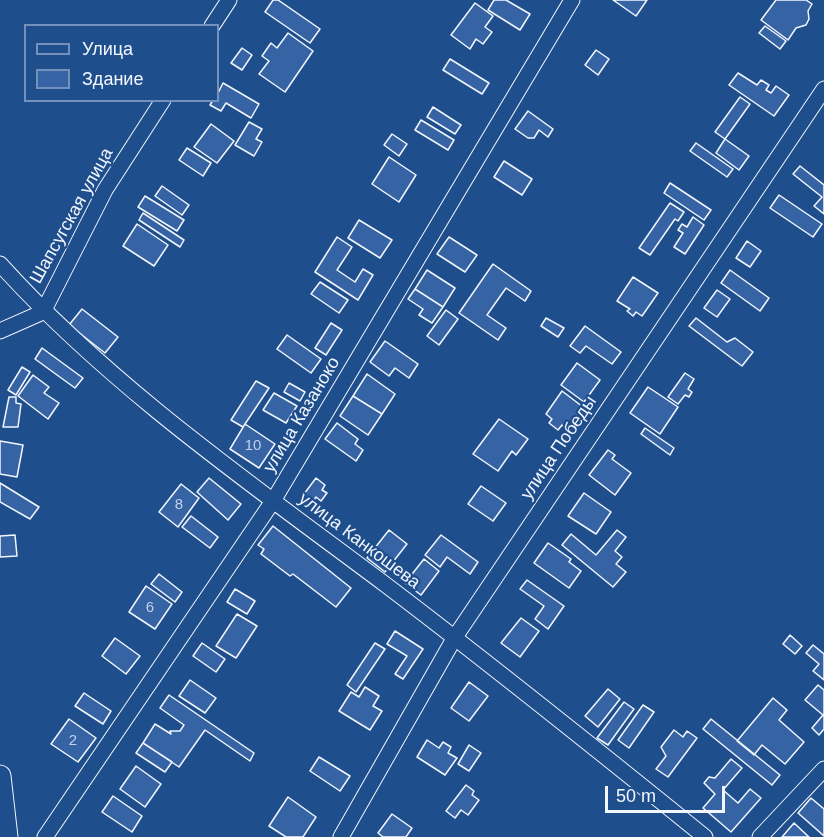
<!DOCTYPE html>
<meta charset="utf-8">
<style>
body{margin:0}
#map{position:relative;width:824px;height:837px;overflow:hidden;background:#1f4e8c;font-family:Helvetica,sans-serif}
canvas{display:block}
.legend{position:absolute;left:24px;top:24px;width:195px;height:78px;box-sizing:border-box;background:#1f4e8c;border:2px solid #7391ba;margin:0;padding:8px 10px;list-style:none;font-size:18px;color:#f2f6ff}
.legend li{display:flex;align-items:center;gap:12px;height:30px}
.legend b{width:30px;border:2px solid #7391ba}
.scale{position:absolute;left:605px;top:786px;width:120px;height:27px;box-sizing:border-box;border:3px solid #f2f6ff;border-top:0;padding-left:8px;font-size:18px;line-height:21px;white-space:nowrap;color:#f2f6ff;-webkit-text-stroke:4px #1f4e8c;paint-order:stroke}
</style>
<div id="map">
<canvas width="824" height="837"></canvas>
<ul class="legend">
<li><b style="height:8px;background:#1f4e8c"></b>Улица</li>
<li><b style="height:16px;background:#3563a3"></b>Здание</li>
</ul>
<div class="scale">50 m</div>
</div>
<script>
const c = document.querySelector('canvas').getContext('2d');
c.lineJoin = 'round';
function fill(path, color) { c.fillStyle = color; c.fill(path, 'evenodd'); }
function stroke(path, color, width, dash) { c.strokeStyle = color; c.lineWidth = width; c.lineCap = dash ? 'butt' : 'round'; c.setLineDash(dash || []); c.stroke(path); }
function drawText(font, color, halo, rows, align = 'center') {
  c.font = font + ' Helvetica,sans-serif'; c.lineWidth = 4.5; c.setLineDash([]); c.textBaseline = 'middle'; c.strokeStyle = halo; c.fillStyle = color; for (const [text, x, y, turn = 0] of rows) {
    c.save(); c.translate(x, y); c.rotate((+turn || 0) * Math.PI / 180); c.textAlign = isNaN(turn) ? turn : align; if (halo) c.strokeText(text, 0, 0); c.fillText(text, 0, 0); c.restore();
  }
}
const building = new Path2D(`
 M273 0H278L320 29 310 43 265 12Z
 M494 0H506L530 14 520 30 488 10Z
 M613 0H647L636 16Z
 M776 0H806L812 4 808 11 809 19 806 25 796 28 788 40 761 20Z
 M475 3 493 16 485 27 492 32 483 44 476 39 470 49 451 35Z
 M765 26 786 41 780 49 759 33Z
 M288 33 313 51 285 92 259 74 269 61 262 56 271 43 277 48Z
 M242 48 252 55 242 70 231 63Z
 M596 50 609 59 598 75 585 65Z
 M450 59 489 83 482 94 443 70Z
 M738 73 757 85 761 80 769 85 766 90 771 93 776 86 789 95 774 116 729 85Z
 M223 83 259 104 251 118 226 103 221 111 210 105 213 100H218V93Z
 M740 97 750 104 725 139 715 132Z
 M433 107 461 125 455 134 427 117Z
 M528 111 553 129 548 137 539 130 534 138H528L515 129Z
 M421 120 454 140 448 150 415 130Z
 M249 122 262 129 256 139 262 142 254 156 235 145Z
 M211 124 234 141 217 163 194 147Z
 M392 134 407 144 399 156 384 145Z
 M725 139 749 156 739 170 716 153Z
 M696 143 733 169 727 177 690 151Z
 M187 148 211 163 203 176 179 160Z
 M389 157 416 175 399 202 372 184Z
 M504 161 532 179 522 195 494 177Z
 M800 166 824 185V214L814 206 822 197 793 174Z
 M670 183 711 210 704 220 664 193Z
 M162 186 189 205 182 215 155 196Z
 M779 195 822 224 813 237 770 208Z
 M145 196 184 220 177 231 138 207Z
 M670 203 684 212 678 221 675 219 650 255 639 248Z
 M143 213 184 240 180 247 139 220Z
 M693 217 704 225 685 254 674 247 683 233 678 230 682 224 687 227Z
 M359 220 392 240 380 258 348 238Z
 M137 224 168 245 154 266 123 246Z
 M337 237 352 247 337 270 355 282 363 269 373 275 358 300 315 272Z
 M449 237 477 255 465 272 437 254Z
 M747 241 761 251 750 267 736 258Z
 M493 264 531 291 525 301 506 288 487 315 506 328 498 340 459 313Z
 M427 270 455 288 443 307 415 289Z
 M730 270 769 298 760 311 721 283Z
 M633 277 658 293 642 316 636 312 633 316 627 311 630 309 617 301Z
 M320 282 348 300 339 313 311 294Z
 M415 289 443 307 432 323 419 315 423 309 408 299Z
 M717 290 730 299 717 317 704 308Z
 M82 309 118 337 105 353 69 325Z
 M446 310 458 319 439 345 427 336Z
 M546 318 564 328 558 337 541 326Z
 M696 318 727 342 735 338 753 352 742 366 689 326Z
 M331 323 342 330 326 355 315 348Z
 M585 326 621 352 612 364 586 346 580 353 570 346Z
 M287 335 321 359 311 373 277 349Z
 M385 341 418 364 409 378 395 368 389 376 370 362Z
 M42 348 83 378 75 388 35 359Z
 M577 363 600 380 584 402 561 385Z
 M22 367 30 372 16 395 8 390Z
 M685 373 694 379 688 389 692 392 689 397 685 395 678 404 668 397Z
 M367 374 395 394 382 414 353 396Z
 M33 375 49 387 44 393 59 403 48 419 18 396Z
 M256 381 269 388 243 427 231 420Z
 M289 383 305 392 300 401 284 392Z
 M648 387 678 407 660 434 630 413Z
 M562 391 583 407 567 429 562 425 558 430 549 423 552 419 546 414Z
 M274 393 297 406 286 423 263 410Z
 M353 396 382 414 368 435 340 416Z
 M9 397H16V403L21 404 18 427H3Z
 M499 419 528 439 516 455 512 451 498 471 473 454Z
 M337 423 358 439 355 444 363 450 356 461 325 439Z
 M245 424 275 444 259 468 230 449Z
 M645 428 674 448 670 455 641 434Z
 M0 441 23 445 17 477 0 474Z
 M608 450 615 455 612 459 631 473 615 495 589 475Z
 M209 478 241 504 228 520 197 492Z
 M316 478 325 485 322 490 327 493 321 501 316 497 311 505 301 498Z
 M0 483 39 507 30 519 0 502Z
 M181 484 199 498 178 527 159 512Z
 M481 486 506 503 493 521 468 504Z
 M584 493 611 512 596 534 568 516Z
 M191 516 218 537 210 548 182 527Z
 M273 526 351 588 336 607 293 574 290 576 261 554 264 549 258 545Z
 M389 530 407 544 385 572 367 558Z
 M617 530 626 537 615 551 622 557 616 564 626 572 613 587 562 545 571 534 596 555Z
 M15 535 17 556 0 557V536Z
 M441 535 478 562 470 574 447 557 440 567 425 555Z
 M548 543 571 559 569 562 581 571 569 588 534 563Z
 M424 559 439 571 421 595 405 583Z
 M159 574 182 592 175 602 151 584Z
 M527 580 564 606 548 629 535 619 544 606 520 589Z
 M146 586 172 604 155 629 129 612Z
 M235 589 255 601 247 614 227 602Z
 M237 614 257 626 236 658 216 646Z
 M521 618 539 631 520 657 501 643Z
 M395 631 423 649 403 679 395 674 407 656 387 644Z
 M790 635 802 646 795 654 783 644Z
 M115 638 140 656 126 674 102 656Z
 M202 643 225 659 216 672 193 656Z
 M375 643 385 649 356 692 347 685Z
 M813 645 824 654V680L813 671 819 664 806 653Z
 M190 680 216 698 205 713 179 696Z
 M469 682 488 696 469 721 451 708Z
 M818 685 824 690V729L819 735 812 728 823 715 805 700Z
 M365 687 379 696 373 706 382 711 370 730 339 711 351 692 359 697Z
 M608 689 620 699 598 727 585 716Z
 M84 693 111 711 103 724 75 706Z
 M169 695 254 753 250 761 205 730 179 767 143 743 155 724 171 734 170 731H180L184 725 160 708Z
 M773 698 787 710 779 720 804 742 785 764 762 745 754 755 737 741Z
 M624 702 634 709 608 745 597 738Z
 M643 705 654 712 629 748 618 740Z
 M69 719 96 738 78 762 51 744Z
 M711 719 780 775 772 785 703 729Z
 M674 730 683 737 687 731 697 738 668 777 656 769 666 756 661 747Z
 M427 740 439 748 443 742 451 747 448 753 457 758 445 775 417 757Z
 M143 743 172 762 165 772 136 753Z
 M469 745 481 753 469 771 458 764Z
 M319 757 350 776 340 791 310 771Z
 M731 759 742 768 723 790 738 803 750 789 761 798 731 832 703 808 715 794 704 783 709 777 715 778Z
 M136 766 161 784 145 807 120 789Z
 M466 785 474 791 472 795 479 800 468 815 461 810 455 818 446 811Z
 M113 796 142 816 132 832 102 812Z
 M288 797 316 817 303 837H286L269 826Z
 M811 798 824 809V836L798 813Z
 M392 814 412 828 406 837H383L378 833Z
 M794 823 809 837H782Z`);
const street = new Path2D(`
 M212 26 229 0
 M0 264C111 387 254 486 386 585 494 667 600 752 705 837
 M0 331 43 312 105 190 163 100
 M45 837 273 501 572 0
 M341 837 455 637 824 89
 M760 837 824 769`);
const secondary = new Path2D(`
 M0 776 7 837`);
const numberNames = [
 ["10",253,446],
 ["8",179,505],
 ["6",150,608],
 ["2",73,741]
];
const streetNames = [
 ["Шапсугская улица",72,216,-61],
 ["улица Казаноко",302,415,-59],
 ["улица Победы",559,448,-56],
 ["улица Канкошева",359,541,37]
];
fill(building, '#3563a3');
stroke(building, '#f2f6ff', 1.5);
stroke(street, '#f2f6ff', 17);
stroke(secondary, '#f2f6ff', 23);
stroke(street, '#1f4e8c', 15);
stroke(secondary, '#1f4e8c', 21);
drawText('15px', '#c3d1e8', null, numberNames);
drawText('18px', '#f2f6ff', '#1f4e8c', streetNames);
</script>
